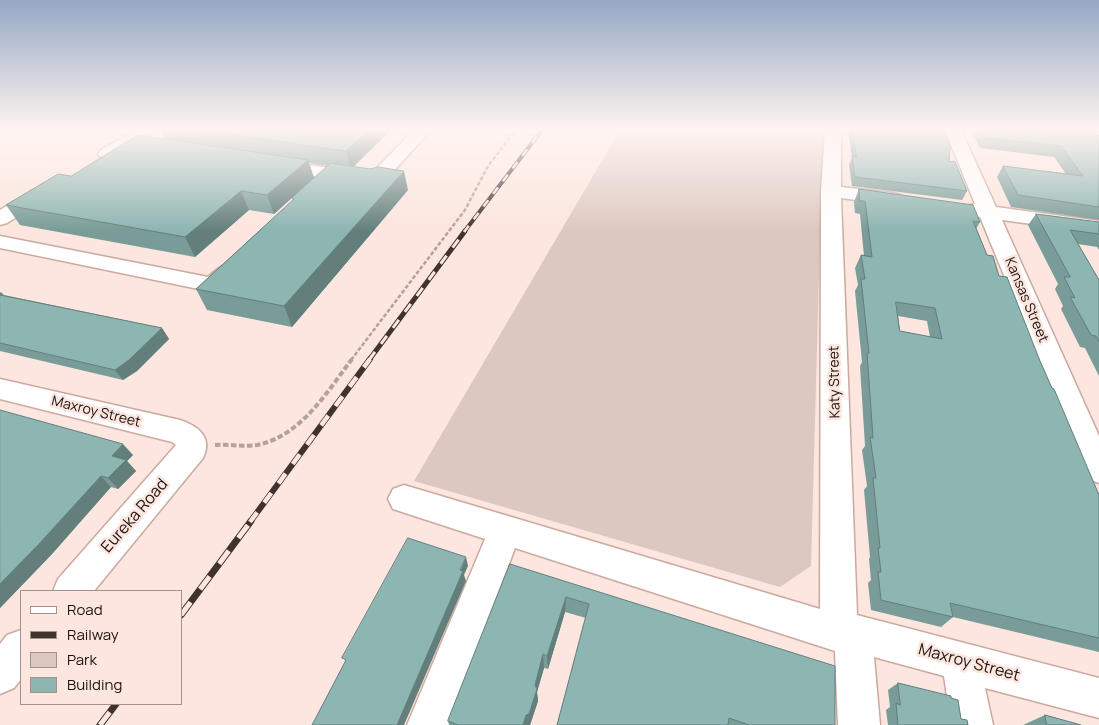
<!DOCTYPE html>
<style>
body{margin:0}
#map{position:relative;width:1099px;height:725px;overflow:hidden;background:#fce6df;font-family:Manrope,sans-serif}
canvas{display:block}
.legend{position:absolute;left:20px;top:590px;width:162px;height:115px;box-sizing:border-box;background:#fce6df;border:1px solid #a3918b;margin:0;padding:6px 9px;list-style:none;font-size:15px;color:#1d110d}
.legend li{display:flex;align-items:center;gap:10px;height:25px}
.legend b{width:25px;border:1px solid #a3918b}
</style>
<div id="map">
<canvas width="1099" height="725"></canvas>
<ul class="legend">
<li><b style="height:6px;background:#fff"></b>Road</li>
<li><b style="height:6px;background:#40332e"></b>Railway</li>
<li><b style="height:14px;background:#ddc8c1"></b>Park</li>
<li><b style="height:14px;background:#8db5b1"></b>Building</li>
</ul>
</div>
<script>
const c = document.querySelector('canvas').getContext('2d');
c.lineJoin = 'round';
function fill(path, color) { c.fillStyle = color; c.fill(path, 'evenodd'); }
function stroke(path, color, width, dash) { c.strokeStyle = color; c.lineWidth = width; c.lineCap = dash ? 'butt' : 'round'; c.setLineDash(dash || []); c.stroke(path); }
function drawText(font, color, halo, rows, align = 'center') {
  c.font = font + ' Manrope,sans-serif'; c.lineWidth = 5; c.setLineDash([]); c.textBaseline = 'middle'; c.strokeStyle = halo; c.fillStyle = color; for (const [text, x, y, turn = 0] of rows) {
    c.save(); c.translate(x, y); c.rotate((+turn || 0) * Math.PI / 180); c.textAlign = isNaN(turn) ? turn : align; if (halo) c.strokeText(text, 0, 0); c.fillText(text, 0, 0); c.restore();
  }
}
const green = new Path2D(`
 M620 130H823L811 566 780 587 414 481Z`);
const pathFar1 = new Path2D(`
 M351 360 465 210 488 166 516 130`);
const path = new Path2D(`
 M215 445C229 444 243 447 257 445 301 436 327 392 352 359`);
const minor = new Path2D(`
 M136 130H155L153 133 113 158 107 159 101 158 98 154 101 150Z
 M414 130H431L382 184 375 186 276 170 270 169 267 165 270 161 276 160 371 174Z
 M825 130H841V187L893 193 900 195 903 199 900 203 893 205 841 198 857 615 1099 678V718L985 688 993 725H951L944 676 874 657 880 725H838L835 651 515 548 449 725H407L485 539 393 509 388 499 393 489 404 485 820 609 821 191Z
 M945 130H961L996 207 1099 221V233L1002 220 1099 436V483L1088 479 1084 470 980 217 966 214 963 210 966 206 975 204Z
 M1090 130H1099V136L1093 134Z
 M42 187 49 189 52 193 49 197 7 223 0 225V210L35 189Z
 M0 236 208 277C219 268 225 261 239 264L242 269 221 290 213 292 0 248Z
 M0 379 180 420C198 426 213 437 203 458L94 591H53L58 579 176 445 172 442 0 399Z
 M21 630V679L14 688 0 694V644L7 635Z`);
const railFar3 = new Path2D(`
 M464 232 542 130`);
const railFar2 = new Path2D(`
 M369 360 465 231`);
const railFar1 = new Path2D(`
 M250 522 370 359`);
const rail = new Path2D(`
 M181 615 251 521
 M100 725 116 704`);
const wall = new Path2D(`
 M160 130H391L354 166 408 190 292 327 207 310 196 289 293 200 292 198 328 166 309 163 314 178 274 214 249 210 195 257 20 225 6 205 164 138Z
 M848 130H939L949 161 967 191 962 200 852 186 849 165 852 158Z
 M971 130H1094L1099 136V220L1011 207 997 177 1003 166 1066 174 1054 157 980 148Z
 M859 189 980 222 976 229 987 255 999 276 1040 361 1099 495V652L953 617 941 627 871 610 868 583 871 580 869 559 870 557 864 490 867 486 862 450 865 446 860 366 862 362 855 291 858 285 855 268 861 255 864 256 860 214 855 213 854 202ZM898 316 927 321 930 337 900 331Z
 M1036 214 1099 222V250L1097 247 1078 244 1099 280V376L1085 348 1080 347 1061 309 1063 306 1055 289 1058 284 1028 225Z
 M0 293H2L4 295 162 328 169 339 137 371 123 380 0 351Z
 M0 410 133 455 127 461 136 471 118 489 111 487 52 554 0 608Z
 M510 564 835 725H557L586 618 565 612 548 669 544 668 537 692 538 701 530 725H449L448 721Z
 M898 683 951 698 961 719 968 725H888L886 710 890 707 888 690Z
 M1045 715 1081 725H1023Z`);
const shadedWall = new Path2D(`
 M369 130H391L351 169 346 151Z
 M308 160 314 178 274 214 267 195Z
 M404 171 408 190 292 327 284 306Z
 M241 191 249 210 195 257 185 237Z
 M162 328 169 339 137 371 123 380 115 370Z
 M123 444 133 455 127 461 136 471 118 489 108 478 112 456Z
 M101 476 111 487 52 554 0 608V584Z
 M466 557 468 566 464 575 466 581 404 725H397Z
 M566 597 565 612 548 669 547 656Z
 M543 654 544 668 537 692 538 701 530 725H523Z`);
const building = new Path2D(`
 M199 130H369L346 151Z
 M853 130H939L945 131 950 147 949 161 955 162 967 191 855 177 852 156 856 157Z
 M982 130H1094L1099 136V207L1018 195 1003 166 1083 176 1061 146 986 138Z
 M138 135 308 160 267 195 241 191 185 237 6 205 58 174 71 176Z
 M331 163 370 169 378 167 404 171 284 306 196 289 294 199 292 198Z
 M859 189 973 205 980 222 973 221 987 255 993 256 999 276 1007 277 1040 361 1052 388 1054 389 1099 495V638L950 603 953 617 881 600 878 572H881L878 548H880L873 478H876L870 437 873 438 867 353H869L861 279H865L861 255 872 257 865 201H860ZM896 302 935 308 942 339 900 331Z
 M1036 214 1099 222V234L1070 230 1099 280V342L1096 336 1091 335 1070 297 1075 298 1064 277H1070Z
 M0 293H2L0 295 162 328 129 360 115 370 0 343Z
 M0 410 123 444 112 456 126 460 108 478 101 476 39 544 0 584Z
 M408 538 466 557 460 570 463 571 397 725H312L346 660 342 658Z
 M510 564 835 666V725H749L729 718 728 725H557L589 604 566 597 547 656 543 654 535 685 537 689 529 714 526 715 523 725H458L448 721Z
 M898 683 951 696V698L958 700 961 719 967 720 968 725H898L896 703 900 705Z
 M1045 715 1081 725H1047Z`);
const streetNames = [
 ["Kansas Street",1026,300,67],
 ["Katy Street",835,382,-91],
 ["Maxroy Street",96,412,14]
];
const nearStreetnames = [
 ["Eureka Road",135,516,-49],
 ["Maxroy Street",969,663,15]
];
fill(green, '#ddc8c1');
stroke(minor, '#cba99e', 3);
stroke(pathFar1, '#b4a19b', 2.5, [4, 2]);
stroke(path, '#b4a19b', 4, [5.5, 2.5]);
fill(minor, '#fff');
stroke(railFar3, '#40332e', 4);
stroke(railFar2, '#40332e', 5);
stroke(railFar1, '#40332e', 6);
stroke(rail, '#40332e', 7);
stroke(railFar3, '#fce6df', 2.5, [8]);
stroke(railFar2, '#fce6df', 3, [10]);
stroke(railFar1, '#fce6df', 4.5, [12]);
stroke(rail, '#fce6df', 5, [16]);
fill(wall, '#799c98');
fill(shadedWall, '#637f7c');
fill(building, '#8db5b1');
stroke(building, '#637f7c', 1);
const sky = c.createLinearGradient(0, 0, 0, 231);
sky.addColorStop(0, '#95a8c4');
sky.addColorStop(0.56, '#fef4f1');
sky.addColorStop(1, '#fef4f100');
c.fillStyle = sky;
c.fillRect(0, 0, 1099, 231);
drawText('14px', '#1d110d', '#fce6df', streetNames);
drawText('16px', '#1d110d', '#fce6df', nearStreetnames);
</script>
